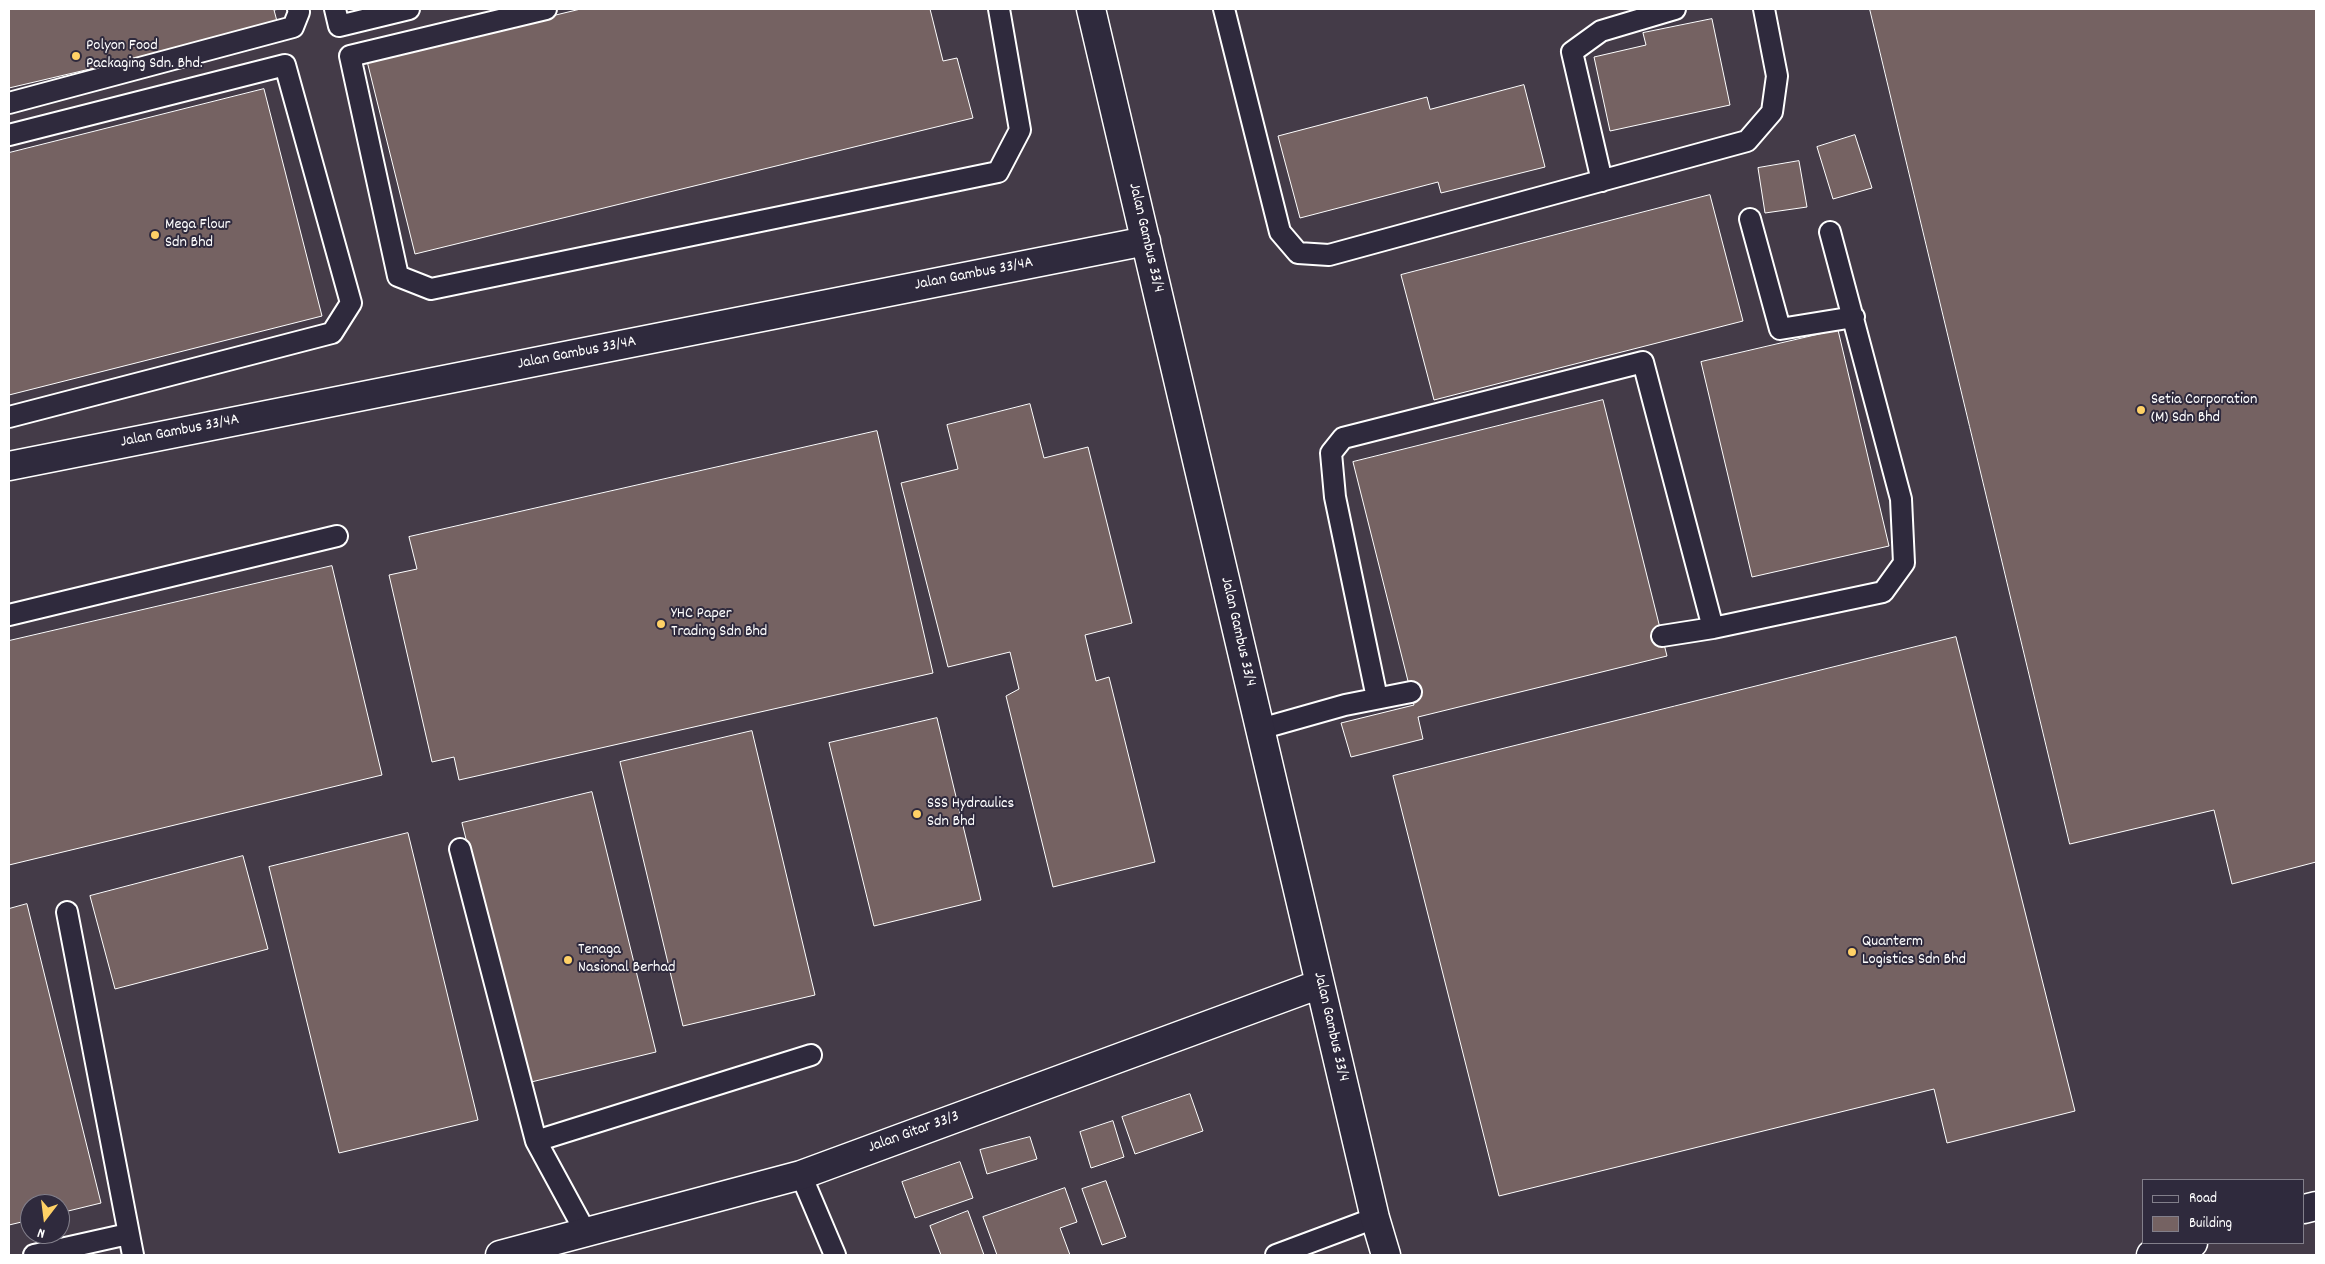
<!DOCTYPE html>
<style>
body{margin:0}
#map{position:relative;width:2325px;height:1264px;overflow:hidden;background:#2f2a3d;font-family:Dekko,sans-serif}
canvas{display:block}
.frame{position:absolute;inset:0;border:10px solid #fff;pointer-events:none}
.legend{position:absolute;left:2142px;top:1179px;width:162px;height:65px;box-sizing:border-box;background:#2f2a3d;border:1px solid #827f8b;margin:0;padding:6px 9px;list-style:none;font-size:15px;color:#fff}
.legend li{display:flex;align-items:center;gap:10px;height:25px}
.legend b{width:25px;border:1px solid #827f8b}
.north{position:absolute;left:20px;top:1194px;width:50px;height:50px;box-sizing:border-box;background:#2f2a3d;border:1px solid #827f8b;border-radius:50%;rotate:195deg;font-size:14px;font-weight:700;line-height:20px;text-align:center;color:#fff}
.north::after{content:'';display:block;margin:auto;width:18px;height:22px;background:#ffd166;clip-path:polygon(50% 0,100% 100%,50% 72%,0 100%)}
</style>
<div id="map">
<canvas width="2325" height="1264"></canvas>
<div class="frame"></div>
<ul class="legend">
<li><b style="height:6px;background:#2f2a3d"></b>Road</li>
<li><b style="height:14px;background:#756262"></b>Building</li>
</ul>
<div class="north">N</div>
</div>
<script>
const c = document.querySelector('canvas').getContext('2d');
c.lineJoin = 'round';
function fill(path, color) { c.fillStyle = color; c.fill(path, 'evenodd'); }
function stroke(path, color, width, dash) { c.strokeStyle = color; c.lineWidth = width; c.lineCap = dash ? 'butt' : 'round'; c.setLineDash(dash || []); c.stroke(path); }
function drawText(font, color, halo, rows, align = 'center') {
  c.font = font + ' Dekko,sans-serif'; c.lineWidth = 4; c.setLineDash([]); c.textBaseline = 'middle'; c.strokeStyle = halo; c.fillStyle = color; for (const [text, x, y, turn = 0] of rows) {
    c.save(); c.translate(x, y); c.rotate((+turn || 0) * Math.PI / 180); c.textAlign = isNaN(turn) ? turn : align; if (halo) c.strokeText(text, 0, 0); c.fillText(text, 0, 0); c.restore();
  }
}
const built = new Path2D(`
 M9 9H2316V1255H9ZM2144 1180H2304V1243H2144ZM30 1204H60V1234H30Z`);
const building = new Path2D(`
 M9 9H280L274 10 278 25 9 88Z
 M581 9H930L943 61 957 58 973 118 415 254 367 61Z
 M1870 9H2316V862L2232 884 2214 810 2070 844Z
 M1712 19 1730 105 1610 131 1594 57 1646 45 1643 33Z
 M1524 85 1545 167 1441 193 1438 182 1300 218 1278 136 1427 97 1430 109Z
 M264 89 322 316 9 395V153Z
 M1855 135 1872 188 1833 199 1817 147Z
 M1799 161 1807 207 1765 213 1758 168Z
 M1710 195 1743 321 1434 400 1401 275Z
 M1838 330 1889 546 1752 577 1701 362Z
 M1603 400 1667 656 1418 717 1423 739 1351 757 1341 723 1414 705 1353 462Z
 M1030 404 1044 458 1088 447 1132 623 1085 635 1096 681 1109 677 1155 862 1053 887 1006 696 1019 689 1010 652 948 667 901 483 958 469 947 425Z
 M877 431 933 673 459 780 454 757 432 762 389 575 417 569 409 537Z
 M332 566 382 775 9 865V641Z
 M1956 637 2075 1111 1947 1143 1934 1089 1499 1196 1393 776Z
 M937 718 981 900 874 926 829 743Z
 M752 731 815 995 683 1026 620 762Z
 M592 792 656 1052 527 1083 462 823Z
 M408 833 478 1120 339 1153 269 867Z
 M243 856 268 949 115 989 90 896Z
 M27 904 101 1203 60 1213V1204H30V1220L9 1225V909Z
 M1190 1094 1203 1131 1135 1154 1122 1117Z
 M1113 1121 1124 1157 1091 1168 1080 1132Z
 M1030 1137 1037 1159 987 1174 980 1150Z
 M960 1162 973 1198 915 1218 902 1182Z
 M1106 1181 1126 1237 1102 1245 1082 1189Z
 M1065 1188 1077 1222 1060 1228 1070 1255H997L983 1217Z
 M968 1211 984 1255H941L930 1226Z`);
const lane = new Path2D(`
 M335 9 339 26 409 9
 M546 9 350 56 398 276 431 289 998 172 1020 130 999 9
 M1224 9 1280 232 1298 253 1329 255 1747 141 1772 112 1777 76 1764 9
 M9 103 293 27 299 12 298 9
 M9 135 285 65 351 303 332 333 9 417
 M1602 181 1572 52 1601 31 1675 9
 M1750 219 1780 329 1854 317
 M9 615 337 536
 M1662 636 1713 628 1883 592 1904 563 1901 499 1830 232
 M1377 698 1335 497 1331 453 1343 438 1643 362 1713 628
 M1260 729 1345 705 1411 692
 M460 849 536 1141
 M67 912 133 1255
 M801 1175 835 1255
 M586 1233 536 1141 811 1055
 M34 1255 128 1234
 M1276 1255 1375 1218`);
const street = new Path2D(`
 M1091 9 1375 1218 1386 1255
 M9 466 1146 241
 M2304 1209 2316 1206
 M500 1255 801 1175 1320 984
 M2151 1255 2193 1243`);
const markers = [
 [76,56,5,"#ffd166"],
 [155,235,5,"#ffd166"],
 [2141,410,5,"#ffd166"],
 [661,624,5,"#ffd166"],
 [917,814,5,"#ffd166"],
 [1852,952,5,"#ffd166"],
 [568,960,5,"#ffd166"]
];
const poiNames = [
 ["Polyon Food",86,47],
 ["Packaging Sdn. Bhd.",86,65],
 ["Mega Flour",165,226],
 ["Sdn Bhd",165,244],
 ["Setia Corporation",2151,401],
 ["(M) Sdn Bhd",2151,419],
 ["YHC Paper",671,615],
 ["Trading Sdn Bhd",671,633],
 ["SSS Hydraulics",927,805],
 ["Sdn Bhd",927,823],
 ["Quanterm",1862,943],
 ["Logistics Sdn Bhd",1862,961],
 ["Tenaga",578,951],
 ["Nasional Berhad",578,969]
];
const streetNames = [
 ["Jalan Gambus 33/4",1145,238,77],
 ["Jalan Gambus 33/4A",974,275,-11],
 ["Jalan Gambus 33/4A",577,354,-11],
 ["Jalan Gambus 33/4A",180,432,-11],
 ["Jalan Gambus 33/4",1237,632,77],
 ["Jalan Gambus 33/4",1330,1027,77],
 ["Jalan Gitar 33/3",914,1133,-20]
];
fill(built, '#443b48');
fill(building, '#756262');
stroke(building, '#fff', 1);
stroke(lane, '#fff', 24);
stroke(street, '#fff', 31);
stroke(lane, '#2f2a3d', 20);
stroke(street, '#2f2a3d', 28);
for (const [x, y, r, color] of markers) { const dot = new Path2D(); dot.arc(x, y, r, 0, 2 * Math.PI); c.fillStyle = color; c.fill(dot); stroke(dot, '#2f2a3d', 2); }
drawText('16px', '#fff', '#2f2a3d', poiNames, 'left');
drawText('16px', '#fff', '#2f2a3d', streetNames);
</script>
